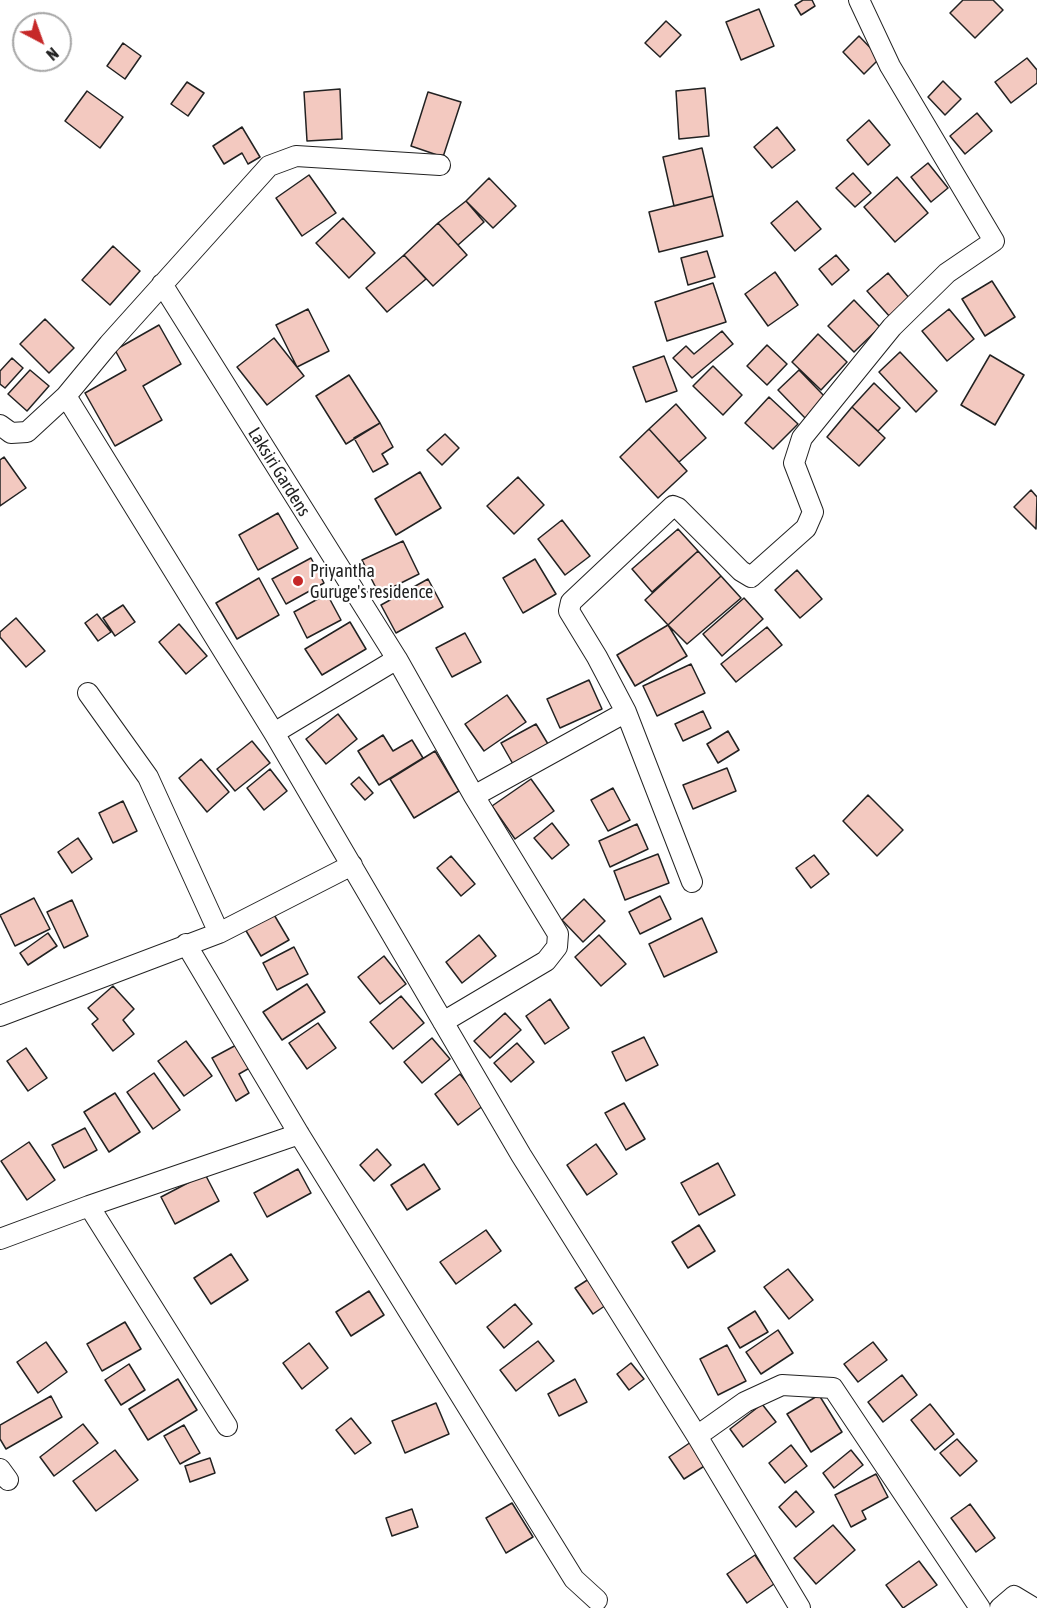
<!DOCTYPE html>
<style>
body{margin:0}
#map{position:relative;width:1037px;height:1608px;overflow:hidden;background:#fff;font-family:"Asap Condensed",sans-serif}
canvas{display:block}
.north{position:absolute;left:12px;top:12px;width:60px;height:60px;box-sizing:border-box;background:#fff;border:2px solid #a7a7a7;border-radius:50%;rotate:139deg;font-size:16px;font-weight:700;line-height:24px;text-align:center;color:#222}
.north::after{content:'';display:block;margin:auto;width:21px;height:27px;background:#c62828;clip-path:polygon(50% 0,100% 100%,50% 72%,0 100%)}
</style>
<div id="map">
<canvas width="1037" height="1608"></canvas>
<div class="north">N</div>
</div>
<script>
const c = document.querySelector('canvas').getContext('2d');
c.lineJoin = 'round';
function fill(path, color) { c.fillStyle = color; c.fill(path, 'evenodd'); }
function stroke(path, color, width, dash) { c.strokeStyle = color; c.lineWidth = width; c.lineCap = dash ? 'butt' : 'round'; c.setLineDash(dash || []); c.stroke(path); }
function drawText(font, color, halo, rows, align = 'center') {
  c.font = font + ' "Asap Condensed",sans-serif'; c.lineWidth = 4.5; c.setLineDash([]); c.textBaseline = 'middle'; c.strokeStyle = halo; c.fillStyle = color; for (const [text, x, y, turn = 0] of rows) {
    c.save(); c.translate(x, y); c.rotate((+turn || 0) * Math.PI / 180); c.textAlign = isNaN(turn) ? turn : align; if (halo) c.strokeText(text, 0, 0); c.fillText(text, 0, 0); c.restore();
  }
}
const building = new Path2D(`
 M803 0H812L815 6 801 15 795 5Z
 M963 0H993L1003 10 975 38 950 13Z
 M759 9 774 46 741 60 726 22Z
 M666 21 681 35 660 57 645 43Z
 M859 36 880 58 864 74 843 52Z
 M123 43 141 56 125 79 107 66Z
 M1027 58 1037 70V83L1011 103 995 82Z
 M943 81 961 99 945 115 928 97Z
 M187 82 204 93 188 116 171 104Z
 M705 88 709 136 679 139 676 91Z
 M340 89 342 139 307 141 304 92Z
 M87 91 123 117 100 148 65 121Z
 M428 92 461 102 443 157 411 146Z
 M977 113 992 131 965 154 950 136Z
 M869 120 890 145 868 165 847 140Z
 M242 127 260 157 248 164 242 153 224 164 213 146Z
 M777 127 795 150 772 168 754 147Z
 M702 148 713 196 674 206 663 157Z
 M928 163 948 188 931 202 911 177Z
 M853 173 871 193 855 207 836 188Z
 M309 175 336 213 302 236 276 198Z
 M897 177 928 213 895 242 864 207Z
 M489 178 516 206 493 228 466 201Z
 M713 196 723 236 659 252 649 212Z
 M466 201 484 222 458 245 438 223Z
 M797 201 821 229 795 251 771 223Z
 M343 218 375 253 349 278 316 243Z
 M438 223 467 255 433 286 404 255Z
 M113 246 140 271 110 305 82 280Z
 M707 251 715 277 688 285 681 258Z
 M404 255 426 279 387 312 366 288Z
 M836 255 849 270 832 285 819 269Z
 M775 272 798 305 768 326 745 294Z
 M888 273 910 299 890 317 867 291Z
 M992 281 1015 317 985 336 962 299Z
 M713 283 726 322 667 341 655 302Z
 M854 300 880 327 854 352 828 326Z
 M308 309 329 351 297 367 276 325Z
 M949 309 974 339 947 361 922 331Z
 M45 319 74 348 49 373 20 344Z
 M159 325 181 364 143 386 162 420 115 446 85 393 126 370 115 350Z
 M722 331 733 344 692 378 673 358 686 346 694 354Z
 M818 334 847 362 821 390 792 362Z
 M274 338 304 376 267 405 237 367Z
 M767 345 787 364 767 385 747 366Z
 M900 352 937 391 916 412 879 372Z
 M990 355 1024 375 995 425 961 405Z
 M664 356 677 391 646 402 633 367Z
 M12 358 23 368 5 388 0 384V371Z
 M713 366 742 395 723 415 693 386Z
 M30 370 49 386 27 411 8 394Z
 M799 370 828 400 807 420 778 390Z
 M349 375 380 423 346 444 316 396Z
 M874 383 900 408 878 431 852 407Z
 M769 397 798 424 773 449 745 423Z
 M676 404 706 438 679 462 649 429Z
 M852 407 885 438 859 466 827 437Z
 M380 423 393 447 382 454 388 464 373 472 354 438Z
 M649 429 687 471 658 498 620 457Z
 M445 434 459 448 442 465 427 450Z
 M4 457 26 488 0 506V460Z
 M420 472 441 508 396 535 375 499Z
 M518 477 544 505 514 534 487 506Z
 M1031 490 1037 497 1036 529 1014 507Z
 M278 513 298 548 258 570 239 535Z
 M562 520 590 556 565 575 538 539Z
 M678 529 698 551 652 592 632 569Z
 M403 541 419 574 379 594 362 560Z
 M698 551 721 576 668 625 645 600Z
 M311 558 324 583 286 604 272 579Z
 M535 559 556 594 523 613 503 578Z
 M797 570 822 599 800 618 775 590Z
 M721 576 741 598 687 644 668 625Z
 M259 578 279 615 237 639 216 603Z
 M428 579 443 607 396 633 381 605Z
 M327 594 341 620 307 638 294 612Z
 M744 598 763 619 722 656 703 634Z
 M123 605 135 622 115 636 103 618Z
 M97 614 111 632 98 641 85 623Z
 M16 618 45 651 26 667 0 637V632Z
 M350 622 366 649 322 675 305 649Z
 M179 624 207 656 186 674 159 642Z
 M668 625 687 656 635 686 617 655Z
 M767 627 782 645 736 682 721 664Z
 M465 633 481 662 452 677 436 648Z
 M691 664 705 693 657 716 643 686Z
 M589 680 602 709 560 728 547 699Z
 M507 695 526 722 484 751 465 724Z
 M703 711 711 728 683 741 675 724Z
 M338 714 357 739 326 764 306 739Z
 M536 724 548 744 513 764 501 743Z
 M728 731 739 750 718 763 707 744Z
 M383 735 393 751 412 740 423 758 379 785 358 751Z
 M252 741 270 763 235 791 217 769Z
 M435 751 459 791 414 818 390 779Z
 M201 759 229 792 207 812 179 778Z
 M727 768 736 791 693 809 683 785Z
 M270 769 287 791 264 810 247 788Z
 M359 777 373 793 365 800 351 784Z
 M531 779 554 811 515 839 492 806Z
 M613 788 630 820 608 831 591 800Z
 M868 795 903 830 877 856 843 821Z
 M123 801 137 831 113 843 99 813Z
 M552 823 569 845 552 859 534 838Z
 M637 824 648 849 610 867 599 841Z
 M78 838 92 859 72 873 58 852Z
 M658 854 669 883 625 900 614 871Z
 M814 855 829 874 811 888 796 868Z
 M451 856 475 884 461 896 437 868Z
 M660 896 671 919 640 934 629 912Z
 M34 898 50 929 15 946 0 915Z
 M584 899 605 921 583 942 562 920Z
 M72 900 88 936 64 948 47 912Z
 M273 913 289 940 261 956 245 929Z
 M702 918 717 952 664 977 649 944Z
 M48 933 57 946 28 965 20 953Z
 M479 935 496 956 462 983 446 962Z
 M599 935 626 964 601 986 575 957Z
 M294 947 308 974 277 990 263 963Z
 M384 956 406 984 380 1004 358 977Z
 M307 984 325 1012 282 1040 263 1012Z
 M113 986 134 1009 123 1020 134 1034 113 1051 92 1024 98 1019 88 1008Z
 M401 996 424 1023 393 1049 370 1022Z
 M550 999 569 1028 545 1044 526 1016Z
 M505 1013 521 1030 490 1058 474 1041Z
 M318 1023 336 1048 307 1069 289 1043Z
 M644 1037 658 1065 626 1081 612 1052Z
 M432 1038 450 1059 422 1083 404 1062Z
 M186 1041 212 1076 184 1096 158 1061Z
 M240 1043 253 1066 239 1074 249 1093 236 1101 212 1058Z
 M517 1043 534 1062 511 1082 494 1063Z
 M26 1048 47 1078 28 1091 7 1061Z
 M154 1073 180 1110 153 1129 127 1092Z
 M460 1074 484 1105 458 1125 435 1094Z
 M115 1093 140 1132 109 1152 84 1112Z
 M624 1103 645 1139 626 1150 605 1113Z
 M85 1128 97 1150 64 1168 52 1145Z
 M29 1142 55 1180 27 1200 1 1161Z
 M596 1144 617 1174 587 1195 567 1165Z
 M377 1149 391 1165 374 1181 360 1165Z
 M718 1163 735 1195 699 1215 681 1183Z
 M424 1164 440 1189 407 1210 391 1185Z
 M298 1169 311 1193 267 1217 254 1193Z
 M205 1174 219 1201 175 1224 161 1197Z
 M699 1225 715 1251 688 1268 672 1242Z
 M486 1230 501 1251 456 1284 440 1262Z
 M231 1254 248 1280 211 1304 194 1278Z
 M788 1269 813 1300 789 1319 764 1287Z
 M592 1277 609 1303 593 1314 575 1288Z
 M369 1291 384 1315 351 1336 336 1312Z
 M515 1304 532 1324 504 1348 487 1327Z
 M755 1311 768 1332 740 1348 728 1328Z
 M125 1322 141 1349 102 1371 87 1344Z
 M778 1330 793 1353 761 1374 746 1352Z
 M538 1341 554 1361 516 1391 500 1370Z
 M46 1342 67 1372 38 1393 17 1362Z
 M873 1342 887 1360 858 1382 844 1364Z
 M309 1343 328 1368 302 1389 283 1363Z
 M727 1345 746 1381 718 1395 700 1359Z
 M631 1363 644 1379 629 1390 617 1374Z
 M129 1364 145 1390 121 1405 105 1380Z
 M902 1375 917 1395 883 1422 868 1402Z
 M178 1379 197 1410 148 1440 129 1409Z
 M575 1379 587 1402 559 1416 548 1394Z
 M819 1395 842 1432 811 1452 787 1414Z
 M51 1396 62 1417 6 1449 0 1439V1425Z
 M436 1403 449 1434 405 1453 392 1421Z
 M762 1404 776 1422 743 1447 730 1429Z
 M930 1404 954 1434 935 1450 911 1420Z
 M351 1418 371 1443 355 1454 336 1430Z
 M83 1424 98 1443 54 1476 40 1457Z
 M184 1425 200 1453 180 1464 164 1436Z
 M957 1439 977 1461 960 1476 940 1453Z
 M691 1442 706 1465 684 1479 669 1457Z
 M791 1445 807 1466 785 1483 769 1463Z
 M115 1450 138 1480 96 1511 73 1481Z
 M851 1450 863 1465 834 1488 823 1473Z
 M210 1458 215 1473 190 1482 185 1466Z
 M876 1474 888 1497 862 1511 866 1519 851 1527 835 1495Z
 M796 1491 814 1512 796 1527 779 1507Z
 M512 1503 533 1537 506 1553 486 1518Z
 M970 1504 995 1538 976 1552 951 1518Z
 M412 1509 418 1527 392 1536 386 1518Z
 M833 1525 855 1550 816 1584 794 1558Z
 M755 1555 774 1584 747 1603 727 1574Z
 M919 1561 937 1585 903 1608 886 1585Z`);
const minor = new Path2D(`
 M162 284 397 659 474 796 558 934 557 947 546 961 443 1022
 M66 396 274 733 521 1155 697 1436 800 1608
 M0 425 11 433 27 432 66 396 109 344 269 166 296 156 440 165
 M88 693 148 777 219 933
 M274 733 397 659
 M474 796 626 712
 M692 882 626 712 597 657 569 611 571 602 673 506 678 508 741 571 751 577 806 528 813 512 794 463 802 438 892 327 947 273 994 241 890 66 859 0
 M186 944 299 1134 574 1579 597 1600
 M0 1016 219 933 352 865
 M89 1206 227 1426
 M0 1239 89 1206 299 1134
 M697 1436 745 1402 782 1385 833 1388 980 1608
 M0 1469 8 1480
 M1000 1608 1014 1596 1034 1608`);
const markers = [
 [298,581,6,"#c62828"]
];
const streetNames = [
 ["Laksiri Gardens",279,472,58]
];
const poiNames = [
 ["Priyantha",310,571],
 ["Guruge's residence",310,592]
];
fill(building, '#f3c9c0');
stroke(building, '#222', 1.5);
stroke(minor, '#222', 22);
stroke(minor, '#fff', 20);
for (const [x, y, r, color] of markers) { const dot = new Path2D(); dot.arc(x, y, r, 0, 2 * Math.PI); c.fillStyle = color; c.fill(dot); stroke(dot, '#fff', 2); }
drawText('18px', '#222', '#fff', streetNames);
drawText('18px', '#222', '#fff', poiNames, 'left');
</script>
